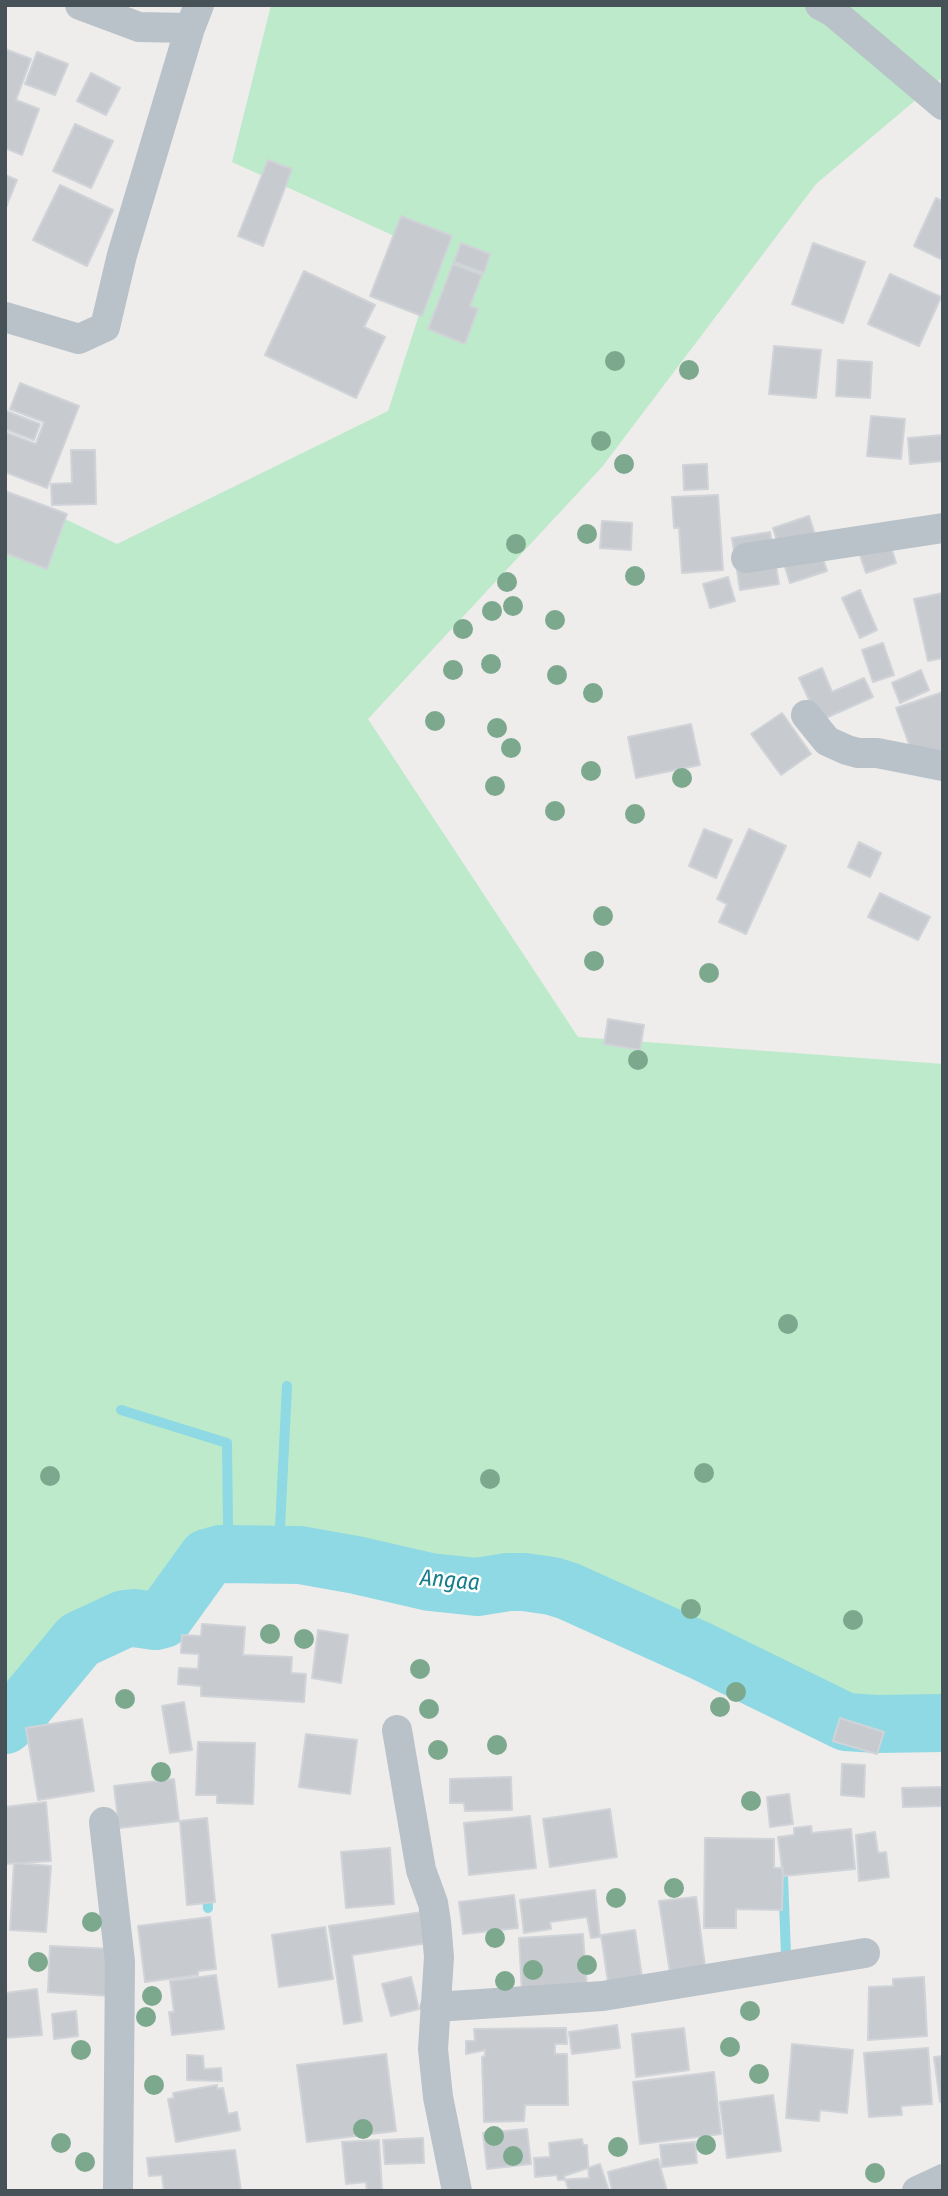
<!DOCTYPE html>
<style>
body{margin:0}
#map{position:relative;width:948px;height:2196px;overflow:hidden;background:#efecec;font-family:"Fira Sans Condensed",sans-serif}
canvas{display:block}
.frame{position:absolute;inset:0;border:7px solid #465158;pointer-events:none}
</style>
<div id="map">
<canvas width="948" height="2196"></canvas>
<div class="frame"></div>
</div>
<script>
const c = document.querySelector('canvas').getContext('2d');
c.lineJoin = 'round';
function fill(path, color) { c.fillStyle = color; c.fill(path, 'evenodd'); }
function stroke(path, color, width, dash) { c.strokeStyle = color; c.lineWidth = width; c.lineCap = dash ? 'butt' : 'round'; c.setLineDash(dash || []); c.stroke(path); }
function drawText(font, color, halo, rows, align = 'center') {
  c.font = font + ' "Fira Sans Condensed",sans-serif'; c.lineWidth = 5; c.setLineDash([]); c.textBaseline = 'middle'; c.strokeStyle = halo; c.fillStyle = color; for (const [text, x, y, turn = 0] of rows) {
    c.save(); c.translate(x, y); c.rotate((+turn || 0) * Math.PI / 180); c.textAlign = isNaN(turn) ? turn : align; if (halo) c.strokeText(text, 0, 0); c.fillText(text, 0, 0); c.restore();
  }
}
const green = new Path2D(`
 M271 5H943V77L816 184 602 467 368 719 578 1037 943 1064V1723L877 1724 846 1722 701 1651 568 1591 552 1586 524 1582 477 1587 430 1582 356 1565 300 1555 221 1554 207 1558 163 1619 155 1621 134 1618 124 1619 79 1640 21 1710 5 1725V490L117 544 388 411 438 256 232 162Z`);
const stream = new Path2D(`
 M121 1410 227 1443 228 1525
 M280 1528 287 1386
 M783 1876 786 1955
 M207 1890 208 1908`);
const river = new Path2D(`
 M5 1725 21 1710 79 1640 124 1619 134 1618 155 1621 163 1619 207 1558 221 1554 300 1555 356 1565 430 1582 477 1587 508 1582H524L552 1586 568 1591 701 1651 846 1722 877 1724 943 1723`);
const building = new Path2D(`
 M5 49 31 59 16 100 39 109 22 155 5 148Z
 M37 52 68 64 55 95 25 84Z
 M91 73 120 88 106 115 77 101Z
 M75 124 113 141 91 188 53 171Z
 M268 160 292 169 263 246 238 236Z
 M5 175 17 180 5 210Z
 M60 185 113 210 87 266 33 240Z
 M936 198 943 201V260L914 246Z
 M401 216 452 236 422 316 370 296Z
 M461 243 490 254 484 273 454 262Z
 M813 243 865 262 843 323 792 304Z
 M453 264 482 275 470 306 478 309 465 344 428 329Z
 M304 271 375 305 364 327 385 337 356 398 265 355Z
 M890 274 941 297 919 346 868 324Z
 M774 346 821 350 816 398 769 394Z
 M838 360 872 362 870 398 836 396Z
 M20 383 79 406 47 488 5 472V432L36 444 44 422 10 409Z
 M6 411 40 424 34 440 5 429Z
 M871 416 905 419 901 459 867 456Z
 M943 435V461L910 464 908 438Z
 M71 450H95L96 504 52 505 51 484 72 483Z
 M707 464 708 489 684 490 683 465Z
 M5 491 67 514 47 569 5 553Z
 M718 495 723 570 682 573 679 528H674L672 497Z
 M809 516 827 571 790 583 773 528Z
 M602 521 632 523 631 550 600 548Z
 M884 524 896 563 866 573 853 534Z
 M770 532 779 584 740 590 732 538Z
 M728 577 735 601 710 608 703 584Z
 M860 590 877 630 860 638 842 598Z
 M943 593V658L928 661 914 599Z
 M883 643 894 675 873 682 862 650Z
 M822 668 832 692 864 678 873 697 819 721 799 678Z
 M921 670 929 690 900 703 892 683Z
 M943 692V756L917 766 896 708Z
 M782 713 811 754 781 775 751 734Z
 M691 724 700 765 636 778 628 737Z
 M704 829 732 840 716 878 689 866Z
 M749 829 786 846 746 934 719 922 727 904 717 899Z
 M859 842 881 853 870 877 848 867Z
 M880 893 930 917 918 940 868 917Z
 M608 1019 644 1025 640 1050 604 1044Z
 M202 1624 245 1627 243 1655 292 1657 291 1673 306 1674 304 1702 201 1696V1686L178 1684 179 1668 198 1669 199 1654 181 1653 182 1635 201 1636Z
 M318 1630 348 1635 341 1683 312 1678Z
 M184 1702 192 1750 170 1753 162 1706Z
 M840 1718 884 1732 877 1754 833 1741Z
 M82 1719 94 1791 38 1800 26 1728Z
 M306 1734 357 1740 350 1794 299 1787Z
 M198 1742 255 1743 253 1804 217 1803V1795H196Z
 M842 1764 865 1765 864 1797 841 1795Z
 M511 1777 512 1810 465 1811 464 1803H450V1779Z
 M174 1779 179 1821 119 1828 114 1786Z
 M943 1787V1806L903 1807 902 1788Z
 M789 1794 793 1824 770 1827 767 1797Z
 M46 1802 51 1861 5 1864V1807Z
 M610 1809 617 1857 550 1867 543 1819Z
 M530 1816 536 1868 469 1875 464 1823Z
 M207 1818 215 1902 187 1905 180 1821Z
 M811 1826 812 1833 851 1829 855 1869 783 1876 778 1837 794 1835V1828Z
 M875 1832 878 1853 886 1852 889 1877 859 1881 856 1835Z
 M705 1838 774 1839V1868H783L782 1910 736 1909V1928H704Z
 M390 1848 394 1904 346 1908 341 1852Z
 M14 1863 51 1866 46 1932 10 1930Z
 M595 1890 600 1937 591 1938 587 1917 550 1922 551 1929 524 1933 520 1900Z
 M514 1895 518 1928 463 1934 459 1902Z
 M696 1897 706 1974 671 1979 659 1901Z
 M429 1911 434 1942 352 1955 362 2021 344 2024 329 1926Z
 M210 1917 216 1969 198 1971V1975L145 1982 138 1926Z
 M325 1927 333 1979 279 1987 272 1935Z
 M635 1930 642 1977 608 1982 601 1935Z
 M583 1934 587 1989 522 1992 519 1938Z
 M50 1946 114 1949 111 1996 48 1992Z
 M216 1975 224 2029 172 2035 169 2012H174L170 1981Z
 M411 1977 419 2009 391 2016 382 1984Z
 M924 1977 927 2036 868 2040 869 1987 893 1986V1979Z
 M37 1989 42 2035 5 2038V1993Z
 M76 2011 78 2036 54 2039 52 2014Z
 M617 2025 620 2048 572 2054 569 2032Z
 M566 2028 567 2044H555V2054H567L568 2105H525L524 2121 484 2122 482 2057 485 2056V2050L466 2054V2041H475L474 2029Z
 M684 2028 689 2070 636 2077 632 2034Z
 M792 2044 853 2050 847 2113 820 2110 819 2121 786 2118Z
 M928 2048 932 2104 901 2106 902 2115 869 2117 864 2053Z
 M386 2054 396 2131 307 2142 297 2065Z
 M187 2055 203 2056 204 2069 221 2068 222 2081 187 2080Z
 M943 2056V2101L940 2102 934 2057Z
 M714 2072 721 2134 640 2144 633 2082Z
 M217 2085V2089L223 2088 228 2114 237 2112 240 2130 176 2142 168 2099 174 2098 173 2093Z
 M773 2095 781 2151 727 2158 720 2102Z
 M527 2129 531 2164 487 2169 483 2133Z
 M423 2138 424 2163 385 2164 383 2140Z
 M582 2139 583 2145H587L589 2178 558 2180 557 2175 535 2177 534 2158 550 2157 549 2143Z
 M379 2140 382 2191H367L366 2182 346 2184 342 2142Z
 M695 2142 697 2163 662 2167 660 2145Z
 M235 2150 241 2191H164L162 2175 149 2176 147 2158Z
 M658 2159 667 2191H612L608 2172Z
 M600 2164 609 2191H569L564 2176Z`);
const minor = new Path2D(`
 M80 5 139 27 190 28
 M820 5 833 12 943 105
 M5 317 79 339 105 327 122 255 190 28 199 5
 M746 558 943 528
 M806 715 827 741 847 750 858 753H877L943 766
 M397 1730 421 1870 433 1903 436 1922 439 1957 433 2049 438 2097 457 2191
 M104 1822 120 1962 118 2191
 M435 2007 603 1996 865 1953
 M917 2191 943 2179`);
const trees = [
 [615,361],
 [689,370],
 [601,441],
 [624,464],
 [587,534],
 [516,544],
 [635,576],
 [507,582],
 [513,606],
 [492,611],
 [555,620],
 [463,629],
 [491,664],
 [453,670],
 [557,675],
 [593,693],
 [435,721],
 [497,728],
 [511,748],
 [591,771],
 [682,778],
 [495,786],
 [555,811],
 [635,814],
 [603,916],
 [594,961],
 [709,973],
 [638,1060],
 [788,1324],
 [704,1473],
 [50,1476],
 [490,1479],
 [691,1609],
 [853,1620],
 [270,1634],
 [304,1639],
 [420,1669],
 [736,1692],
 [125,1699],
 [720,1707],
 [429,1709],
 [497,1745],
 [438,1750],
 [161,1772],
 [751,1801],
 [674,1888],
 [616,1898],
 [92,1922],
 [495,1938],
 [38,1962],
 [587,1965],
 [533,1970],
 [505,1981],
 [152,1996],
 [750,2011],
 [146,2017],
 [730,2047],
 [81,2050],
 [759,2074],
 [154,2085],
 [363,2129],
 [494,2136],
 [61,2143],
 [706,2145],
 [618,2147],
 [513,2156],
 [85,2162],
 [875,2173]
];
const waterNames = [
 ["Angaa",450,1581,5]
];
fill(green, '#bdeaca');
stroke(stream, '#8ed9e3', 10);
stroke(river, '#8ed9e3', 58);
fill(building, '#c7cacf');
stroke(building, '#d0d3d7', 2);
stroke(minor, '#b8c2c8', 30);
c.fillStyle = '#7ca98d';
for (const [x, y] of trees) { c.beginPath(); c.arc(x, y, 10, 0, 2 * Math.PI); c.fill(); }
drawText('italic 23px', '#177e8b', '#fff', waterNames);
</script>
